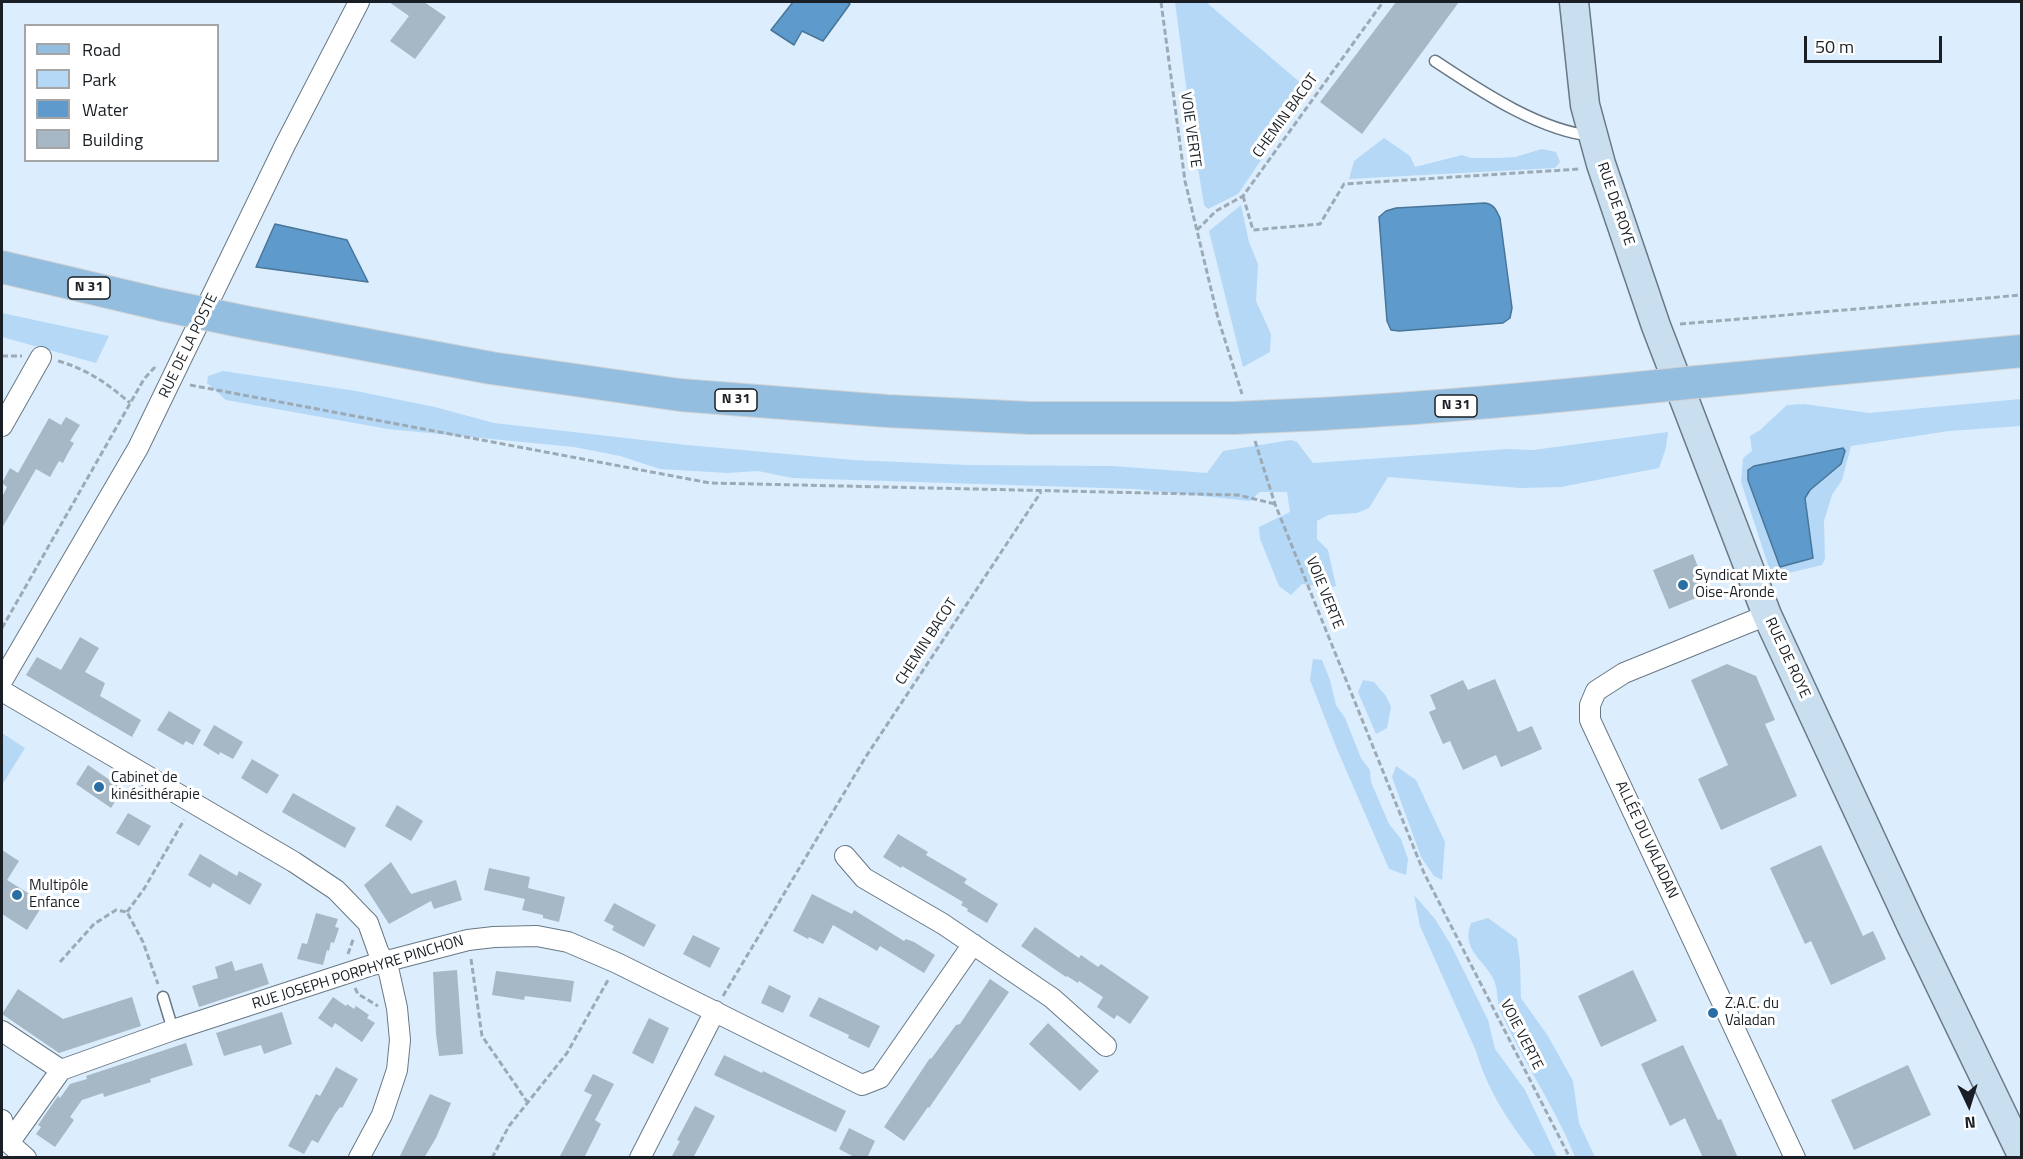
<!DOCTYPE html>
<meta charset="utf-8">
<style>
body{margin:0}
#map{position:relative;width:2023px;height:1159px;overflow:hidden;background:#dceefd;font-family:"Titillium Web",sans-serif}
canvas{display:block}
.frame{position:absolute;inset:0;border:3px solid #191f24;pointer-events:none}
.legend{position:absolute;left:24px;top:24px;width:195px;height:138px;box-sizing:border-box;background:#fff;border:2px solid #a3a5a7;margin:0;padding:8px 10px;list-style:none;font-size:18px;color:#191f24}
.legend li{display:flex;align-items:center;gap:12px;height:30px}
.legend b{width:30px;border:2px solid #a3a5a7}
.north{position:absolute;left:1939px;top:1075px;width:60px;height:60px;-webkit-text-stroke:4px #fff;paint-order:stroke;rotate:176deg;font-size:16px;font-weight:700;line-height:24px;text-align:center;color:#191f24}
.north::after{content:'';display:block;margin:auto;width:21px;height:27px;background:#191f24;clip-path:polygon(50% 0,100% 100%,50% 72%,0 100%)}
.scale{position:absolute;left:1804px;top:36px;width:138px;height:27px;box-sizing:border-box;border:3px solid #191f24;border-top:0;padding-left:8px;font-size:18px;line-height:21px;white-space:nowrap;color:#191f24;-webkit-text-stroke:4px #fff;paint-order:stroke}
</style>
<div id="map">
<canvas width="2023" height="1159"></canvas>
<div class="frame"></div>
<ul class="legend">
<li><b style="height:8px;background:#94bee0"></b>Road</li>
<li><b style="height:16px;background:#b5d8f7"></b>Park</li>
<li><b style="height:16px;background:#5e9acb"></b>Water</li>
<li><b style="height:16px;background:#a6b7c5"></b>Building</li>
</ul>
<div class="north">N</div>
<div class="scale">50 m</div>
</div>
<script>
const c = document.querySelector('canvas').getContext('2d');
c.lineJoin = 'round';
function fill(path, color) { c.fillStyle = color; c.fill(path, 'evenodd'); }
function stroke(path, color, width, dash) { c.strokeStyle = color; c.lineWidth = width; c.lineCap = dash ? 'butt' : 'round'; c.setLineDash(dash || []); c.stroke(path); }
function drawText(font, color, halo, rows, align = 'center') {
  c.font = font + ' "Titillium Web",sans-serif'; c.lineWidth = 6; c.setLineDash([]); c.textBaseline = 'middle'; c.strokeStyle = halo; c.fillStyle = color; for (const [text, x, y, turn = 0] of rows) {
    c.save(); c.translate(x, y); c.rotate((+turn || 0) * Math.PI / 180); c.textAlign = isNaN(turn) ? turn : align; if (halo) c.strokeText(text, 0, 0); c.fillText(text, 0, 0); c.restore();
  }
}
const green = new Path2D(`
 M1175 2H1206L1309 90 1238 194 1208 209 1204 205 1192 131Z
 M1384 138 1410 156 1415 167 1462 155 1471 158H1498L1515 157 1542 149 1556 152 1560 162 1555 168 1349 179 1354 161Z
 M1241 205 1249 242 1258 264 1256 301 1271 334 1270 352 1243 367 1209 231Z
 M2 313 109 336 96 363 2 337Z
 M223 371 356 391 435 407 494 423 687 445 854 460 967 465 1113 466 1207 473 1223 451 1291 440 1297 442 1313 463 1508 449 1533 450 1668 432 1666 448 1659 468 1561 487 1520 488 1388 477 1369 508 1357 513 1328 515 1317 521V539L1328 550 1336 586 1329 588 1302 584 1291 595 1279 586 1260 539 1259 527 1290 512 1287 492H1260L1250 501 1135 489 792 478 758 471 727 473 660 469 620 456 574 447 388 429 226 400 207 383 208 376Z
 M2021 399V426L1949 431 1851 446 1842 480 1832 495 1824 521 1825 558 1822 565 1772 577 1741 482 1743 458 1752 451 1750 436 1760 430 1787 405 1804 404 1869 413Z
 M1313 659 1322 660 1330 680 1336 705 1345 718 1361 758 1370 770 1371 782 1389 824 1401 839 1408 859 1406 875 1389 869 1337 749 1310 680Z
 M1363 680 1374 682 1386 696 1391 707 1387 728 1376 734 1358 692Z
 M2 733 25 748 2 785Z
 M1396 766 1416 780 1445 842 1442 880 1434 876 1421 857 1392 777Z
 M1414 895 1435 919 1451 945 1488 1020 1495 1049 1525 1090 1557 1157H1536C1510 1124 1488 1092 1476 1051L1420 926Z
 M1488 918 1517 939 1520 961 1521 998 1548 1036 1573 1081 1579 1123 1595 1157H1575C1555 1106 1522 1061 1500 1010 1497 1002 1498 992 1495 983 1487 960 1460 952 1471 923Z`);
const water = new Path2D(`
 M793 2H847L850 4 823 41 802 31 794 45 771 30Z
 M1485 203C1494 204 1496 210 1500 218L1512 308 1510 318 1503 323 1399 331 1391 330 1387 321 1379 217 1386 211 1396 208Z
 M275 224 347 240 368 282 256 267Z
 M1843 448 1845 451 1841 464 1810 490 1805 498 1813 558 1780 567 1748 480V470L1754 466Z`);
const building = new Path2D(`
 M389 2H424L446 17 415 59 390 41 409 16Z
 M1396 2H1459L1362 134 1320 102Z
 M66 417 80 425 70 441 74 443 68 453 63 463 59 461 50 477 36 469 2 528V497L7 487 2 483 10 468 18 473 49 418 61 425Z
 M1693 554 1708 593 1669 609 1653 570Z
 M80 637 99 648 85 672 105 683 100 696 141 720 132 737 26 675 37 657 61 670Z
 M1727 664 1756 676 1775 720 1765 724 1797 796 1721 830 1698 779 1728 765 1691 680Z
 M1495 679 1518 732 1532 726 1542 749 1501 767 1496 755 1463 770 1450 741 1443 744 1429 712 1436 709 1430 695 1463 680 1468 690Z
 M169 711 201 730 193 745 186 741 183 745 157 730Z
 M214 725 243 742 233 759 220 752 219 755 203 745Z
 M252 759 279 775 267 794 241 778Z
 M88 765 123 789 111 808 76 784Z
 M293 793 356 828 345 848 282 812Z
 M397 805 423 821 411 841 385 826Z
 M128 813 151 826 139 846 116 833Z
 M898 834 928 852 926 855 967 879 964 883 998 904 987 923 967 911 968 909 961 905 963 902 902 866 901 868 883 857Z
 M1821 845 1863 936 1873 931 1886 959 1831 985 1811 941 1805 944 1770 868Z
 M2 850 19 861 7 880 44 903 27 930 2 914Z
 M200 854 237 876 239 871 262 884 250 905 213 883 210 888 188 875Z
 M391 862 411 894 456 880 462 900 434 909 431 901 389 924 364 885Z
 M489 868 530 877 527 893 528 888 565 897 559 922 543 918V915L522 910 525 899 484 890Z
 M812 894 852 914 854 910 904 941 906 939 914 942 935 955 924 973 880 946 877 951 833 925 823 944 809 937 808 939 793 931Z
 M614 903 656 925 644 947 612 930 614 926 604 921Z
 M316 913 338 919 335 927 339 928 334 943 331 942 329 951 327 950 323 965 297 959 302 943 307 944Z
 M1035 927 1079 958 1081 955 1098 967 1101 964 1149 997 1130 1024 1117 1015 1114 1019 1097 1007 1103 997 1079 981 1078 983 1067 976 1066 977 1021 946Z
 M693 935 720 948 710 968 683 954Z
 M232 961 235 971 262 963 269 984 199 1007 192 986 218 978 215 967Z
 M457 970 463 1054 439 1056 436 1034 433 972Z
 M1633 970 1657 1021 1601 1047 1578 996Z
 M496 971 574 981 571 1002 525 996 524 1000 492 995Z
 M990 979 1009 992 929 1108 928 1107 904 1141 884 1127 930 1058 931 1059 956 1025 960 1024Z
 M769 985 791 996 783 1013 761 1003Z
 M18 989 63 1019 132 997 141 1026 59 1053 2 1014Z
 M333 997 346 1006 347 1004 354 1009 356 1006 369 1015 367 1018 375 1023 362 1042 335 1023 332 1028 318 1018Z
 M819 997 880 1026 869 1048 848 1038 849 1035 809 1016Z
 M282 1012 292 1044 264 1054 261 1045 224 1056 216 1033Z
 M649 1018 669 1028 653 1064 632 1053Z
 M1048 1023 1099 1071 1080 1091 1029 1044Z
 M186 1043 193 1065 150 1079 151 1082 104 1097 103 1093 82 1100 70 1117 74 1120 55 1147 36 1134 41 1127 38 1125 58 1096 60 1098 70 1084 87 1079 86 1076Z
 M1683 1045 1718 1120 1721 1119 1738 1158H1703L1685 1118 1670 1126 1641 1064Z
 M724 1055 762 1073 763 1071 846 1111 836 1132 714 1075Z
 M1908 1065 1931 1115 1854 1150 1831 1100Z
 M336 1067 358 1079 342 1108 340 1107 335 1114 318 1143 312 1140 304 1154 288 1146 316 1094 320 1096Z
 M593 1074 614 1084 595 1120 601 1124 584 1158H559L592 1095 584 1091Z
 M430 1094 451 1103 436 1138 424 1158H399Z
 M695 1106 715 1116 693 1158H671L680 1141 677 1140Z
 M849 1128 875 1141 867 1158H856L839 1149Z`);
const path = new Path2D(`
 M1161 2 1185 181 1218 318 1242 394
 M1243 196 1253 230 1320 224 1344 184 1580 169
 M1197 230 1216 211 1243 196 1383 2
 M1680 324 2022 295
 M2 356H22
 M58 361C87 369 108 384 130 403
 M190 385 710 483 1238 495 1275 504
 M1255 441 1275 504 1424 873 1570 1158
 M2 628 144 379 154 368 157 369
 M127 912 144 889 184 820
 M348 954 354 937
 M471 959 482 1036 528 1103
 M60 962 94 924 116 910 127 912 143 942 158 984
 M355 988 358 994 378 1006
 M723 996 865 758 1041 492
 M492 1158 509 1126 567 1053 608 980`);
const service = new Path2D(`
 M1435 61C1479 90 1539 131 1593 136
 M163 997 173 1030`);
const minor = new Path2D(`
 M2 426 41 357
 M1767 615 1624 673 1596 691 1590 705V720L1795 1158
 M2 681 138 448 285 145 359 2
 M2 691 294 862 336 890 368 923 378 951 389 972 397 1008 400 1040 397 1070 382 1115 359 1158
 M845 856 864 878 943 924 1052 998 1106 1046
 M2 1031 61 1070
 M2 1120 9 1143 26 1158
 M9 1143 61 1070 173 1030 372 965 468 940 494 937 537 936 568 942 617 963 862 1085 880 1078 973 944
 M640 1158 715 1011`);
const secondary = new Path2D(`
 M1574 2 1585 105 1601 164 1656 326 1767 615 1912 927 2022 1155`);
const primary = new Path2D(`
 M2 267 163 305
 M245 322 491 368 680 395 887 411 1031 418H1234
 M1697 382 2022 351
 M1254 417C1389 412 1523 400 1658 386`);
const primaryBridge = new Path2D(`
 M163 305 245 322
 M1658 386 1697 382
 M1234 418 1254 417`);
const markers = [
 [1683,585,6,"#2a6fa4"],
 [99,787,6,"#2a6fa4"],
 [17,895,6,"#2a6fa4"],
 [1713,1013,6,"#2a6fa4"]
];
const shields = [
 [89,288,42],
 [736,400,42],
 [1456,406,42]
];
const shieldNames = [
 ["N 31",89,288],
 ["N 31",736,400],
 ["N 31",1456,406]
];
const streetNames = [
 ["CHEMIN BACOT",1286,116,-54],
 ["VOIE VERTE",1190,130,82],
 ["RUE DE ROYE",1615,204,71],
 ["RUE DE LA POSTE",189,346,-64],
 ["VOIE VERTE",1324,593,68],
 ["CHEMIN BACOT",927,642,-57],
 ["RUE DE ROYE",1787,658,65],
 ["ALLÉE DU VALADAN",1646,840,65],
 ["RUE JOSEPH PORPHYRE PINCHON",358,973,-17],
 ["VOIE VERTE",1521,1035,63]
];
const poiNames = [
 ["Syndicat Mixte",1695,576],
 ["Oise-Aronde",1695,593],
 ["Cabinet de",111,778],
 ["kinésithérapie",111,795],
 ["Multipôle",29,886],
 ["Enfance",29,903],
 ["Z.A.C. du",1725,1004],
 ["Valadan",1725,1021]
];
fill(green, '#b5d8f7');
fill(water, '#5e9acb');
stroke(water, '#497599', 1.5);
fill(building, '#a6b7c5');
stroke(service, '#687885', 13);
stroke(minor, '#687885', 22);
stroke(secondary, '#687885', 31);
stroke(primary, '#d1d2d3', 34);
stroke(path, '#9caab6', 3, [6, 3]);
stroke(service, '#fff', 10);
stroke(minor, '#fff', 20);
stroke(secondary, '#c9dff0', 28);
stroke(primary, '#94bee0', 32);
stroke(primaryBridge, '#d1d2d3', 34, []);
stroke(primaryBridge, '#94bee0', 32);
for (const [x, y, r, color] of markers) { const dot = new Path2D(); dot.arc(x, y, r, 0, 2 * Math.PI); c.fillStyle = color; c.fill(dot); stroke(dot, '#fff', 2); }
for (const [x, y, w] of shields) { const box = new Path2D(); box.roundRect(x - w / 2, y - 11, w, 22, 4.5); c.fillStyle = '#fff'; c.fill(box); stroke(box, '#191f24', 1.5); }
drawText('bold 14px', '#191f24', null, shieldNames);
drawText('15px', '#191f24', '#fff', streetNames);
drawText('15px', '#191f24', '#fff', poiNames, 'left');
</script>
